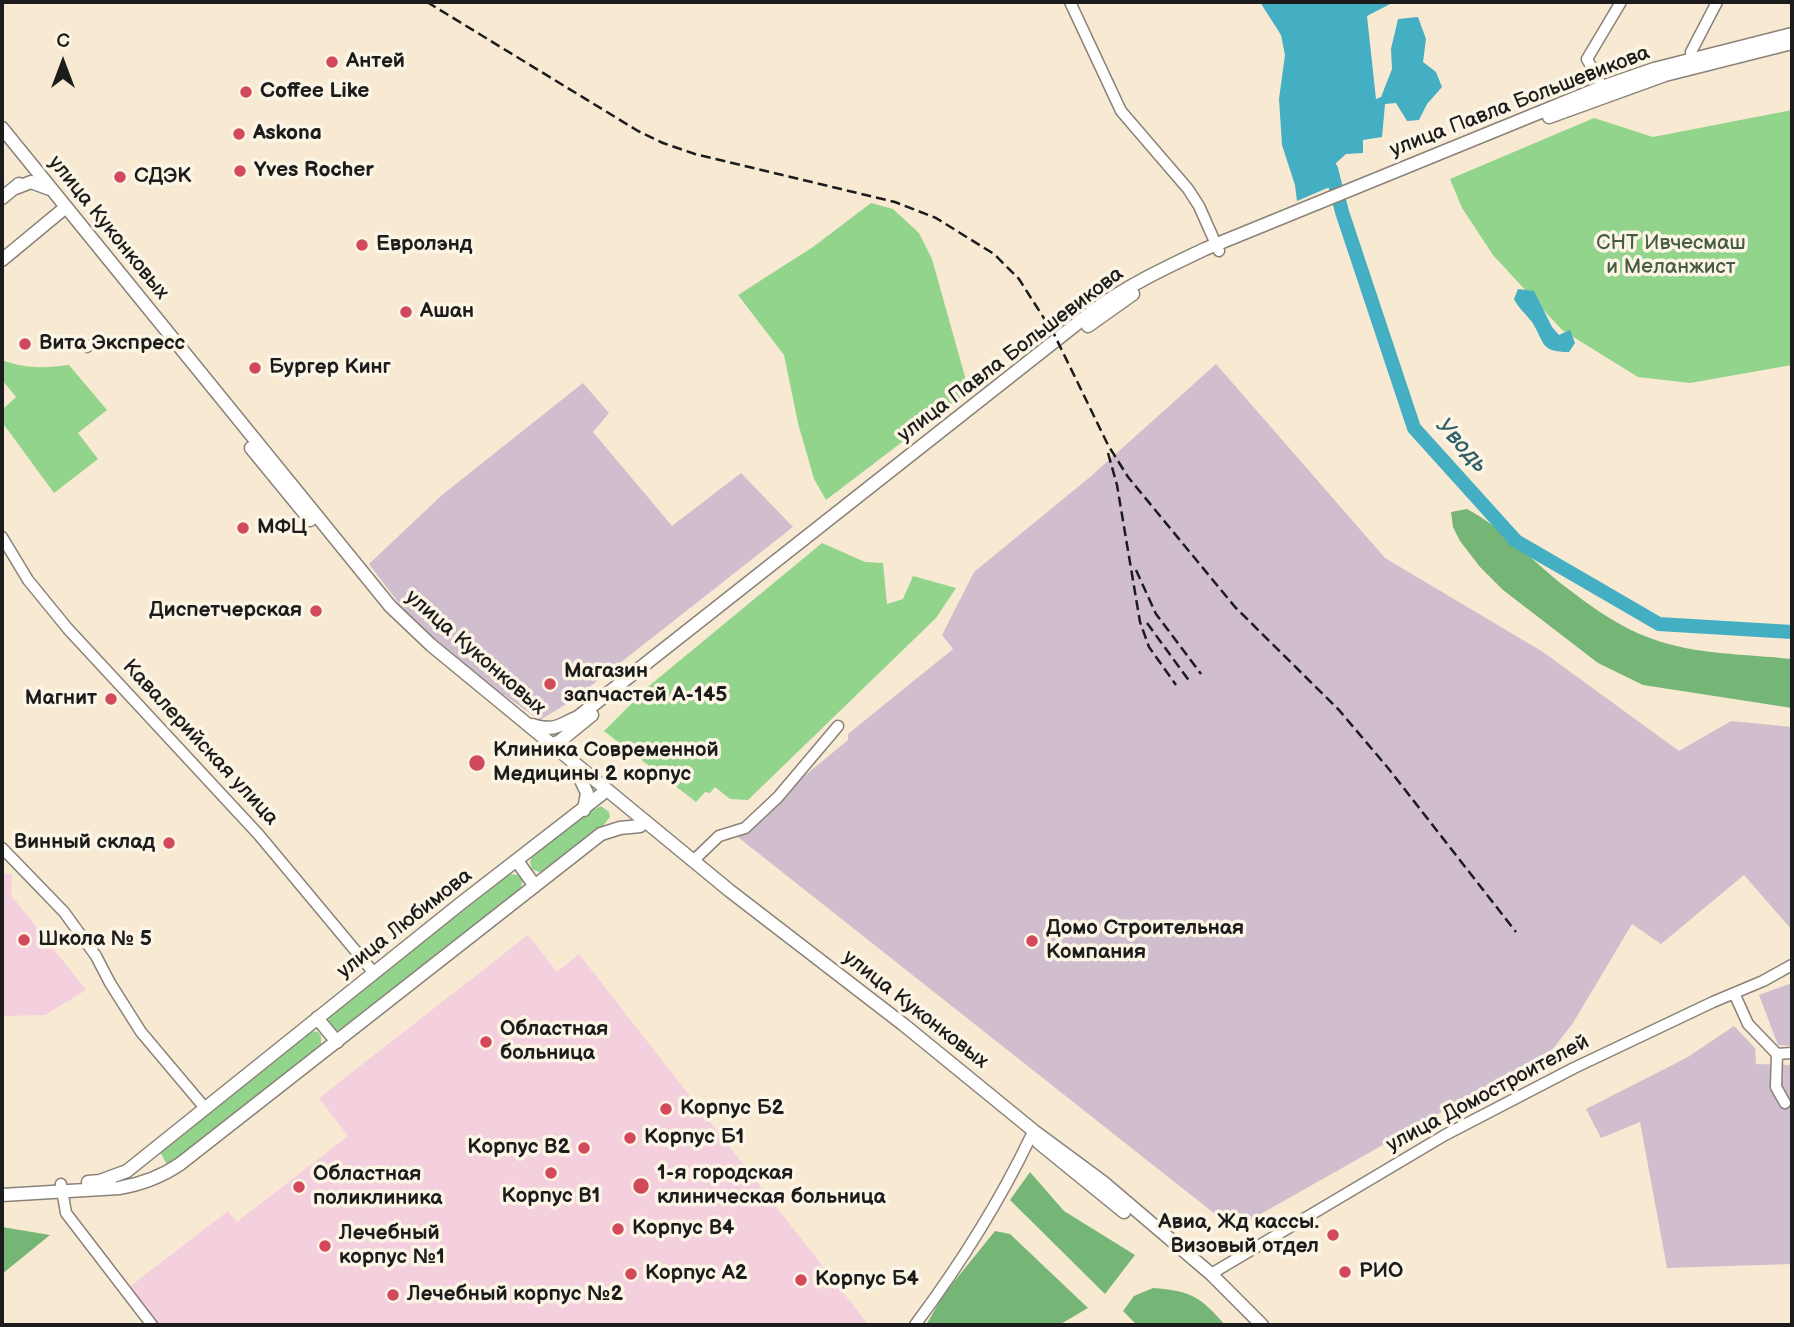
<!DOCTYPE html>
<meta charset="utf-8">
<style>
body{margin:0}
#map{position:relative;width:1794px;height:1327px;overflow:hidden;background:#f8e9d3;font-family:"Balsamiq Sans",sans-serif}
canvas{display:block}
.frame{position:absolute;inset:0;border:4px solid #1c1c1c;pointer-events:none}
.north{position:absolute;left:28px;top:28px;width:70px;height:70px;-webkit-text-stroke:5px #fcf5e5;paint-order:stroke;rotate:0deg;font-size:19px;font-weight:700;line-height:28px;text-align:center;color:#1c1c1c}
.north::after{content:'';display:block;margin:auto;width:24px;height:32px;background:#1c1c1c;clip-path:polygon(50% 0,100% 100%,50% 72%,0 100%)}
</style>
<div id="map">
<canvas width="1794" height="1327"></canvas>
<div class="frame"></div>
<div class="north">С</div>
</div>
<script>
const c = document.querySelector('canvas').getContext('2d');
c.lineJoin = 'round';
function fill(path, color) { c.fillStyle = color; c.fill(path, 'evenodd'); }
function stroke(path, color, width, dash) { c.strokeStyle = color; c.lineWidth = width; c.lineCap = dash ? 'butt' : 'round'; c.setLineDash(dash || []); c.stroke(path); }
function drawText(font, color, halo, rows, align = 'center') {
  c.font = font + ' "Balsamiq Sans",sans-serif'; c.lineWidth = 7; c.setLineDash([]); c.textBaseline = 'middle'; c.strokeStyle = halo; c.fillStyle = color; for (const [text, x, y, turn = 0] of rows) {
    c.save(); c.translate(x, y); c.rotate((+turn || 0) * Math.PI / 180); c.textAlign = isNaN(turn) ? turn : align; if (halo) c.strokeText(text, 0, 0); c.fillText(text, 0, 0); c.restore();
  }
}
const built = new Path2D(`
 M2 874H12L11 895 86 990 45 1015 2 1016Z
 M528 935 557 972 579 954 867 1323 864 1325H158L128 1288 228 1211 237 1222 348 1136 319 1098Z`);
const industrial = new Path2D(`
 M1216 364 1385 558 1543 652 1679 751 1731 721 1792 727V930L1744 875 1661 944 1632 924 1573 1023 1553 1049 1234 1229 734 834 848 740V734L953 649 942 635 974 572 1090 477Z
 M583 383 609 413 593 432 672 526 741 473 793 527 573 700 540 720 485 682 407 614 369 564 442 495Z
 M1792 983V1046L1778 1045 1759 995Z
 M1734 1026 1755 1048 1756 1064 1792 1065V1264L1667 1268 1640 1122 1601 1138 1586 1109 1688 1057Z`);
const green = new Path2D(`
 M1792 110V365L1690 383 1638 377 1562 330 1493 255 1462 208 1450 179 1594 118 1653 137Z
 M871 203 893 209 919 233 932 259 969 391 826 500 814 479 798 423 784 355 738 295 813 247Z
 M2 360C24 369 46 368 69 365L107 410 78 433 98 459 54 493 2 422V410L16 397 2 380Z
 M822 543 865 562 883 563 887 604 903 599 913 576 956 588 936 618 748 800 730 799 715 787 710 793 705 792 696 802 604 731 649 686Z
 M601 806 609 812 610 817 602 827 544 871 539 872 532 869 530 862 532 857 591 811Z
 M510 874 520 875 523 879 521 888 339 1030 334 1031 327 1026 330 1015Z
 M309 1031 318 1032 321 1036V1046L172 1164 166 1163 160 1152Z`);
const forest = new Path2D(`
 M1467 509C1503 528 1531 560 1563 585 1589 605 1619 627 1650 638 1694 655 1746 654 1792 659V708L1643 685 1598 663 1503 590 1480 567 1460 541 1453 527 1451 512Z
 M1030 1172 1064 1211 1135 1255 1105 1294 1010 1200Z
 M2 1227 50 1235 2 1274Z
 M995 1231 1010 1234 1088 1308 1059 1325H926L944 1294Z
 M1153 1288C1191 1291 1200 1296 1225 1325H1137L1123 1311 1134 1296Z`);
const water = new Path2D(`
 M1260 2H1394L1367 16 1376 99 1381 97 1392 69 1391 49 1398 19 1418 17 1426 39 1423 62 1436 72 1442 87 1427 104 1419 120 1407 121 1396 103 1385 104 1382 137 1363 140V153L1346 154 1335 164 1339 183 1297 201 1295 185 1282 145 1279 99 1285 55 1281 35Z
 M1518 289 1534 291 1552 327 1559 335 1570 330 1575 343 1569 352C1540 352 1545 343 1532 322 1526 314 1519 309 1514 299Z`);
const river = new Path2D(`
 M1331 169 1342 212 1414 428 1516 541 1659 624 1792 632`);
const minor = new Path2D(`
 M1070 2 1121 111 1188 189 1199 206 1219 251
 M1692 59 1691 52 1717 2
 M1605 92 1587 59 1621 2
 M87 347 88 346
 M2 537 28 580 68 629 259 835 374 973
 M2 848 64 912 96 956 110 983 141 1032 205 1108
 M694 860 719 836 745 828 778 797 838 726
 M1734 993 1748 1024 1774 1051 1777 1054 1792 1053
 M1777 1054 1776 1087 1785 1103
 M61 1184 66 1213 152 1325
 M1211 1274 1445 1135 1574 1068 1713 1002 1763 981 1792 965
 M915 1325C959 1266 999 1203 1031 1136`);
const major = new Path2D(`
 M1549 117 1665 75 1792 43
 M2 128 390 606 431 645 730 891 904 1025 1034 1131 1103 1182 1211 1274 1262 1325
 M13 189 31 182 50 189
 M2 198 19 184
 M2 260 66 207
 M1088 326 1133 294
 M251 448 310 520
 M532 725C555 732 559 725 578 717L1093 311C1128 285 1167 267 1205 249L1602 87 1654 69 1792 34
 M547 746 560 741 592 715
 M580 778 587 793 584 810
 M517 861 535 886
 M317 1018 337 1042
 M1038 1142 1124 1212
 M88 1182 100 1181 127 1171 460 904 607 790
 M2 1195 119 1188C142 1184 161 1177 180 1164L601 834 620 828 640 826`);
const rail = new Path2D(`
 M427 2 638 131 663 143 695 154 895 202 936 218 994 254 1019 279 1054 334 1108 445 1128 477 1235 607 1339 710 1388 768 1516 932
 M1108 453 1117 485 1140 622 1149 647 1176 685
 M1136 570 1156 614 1201 674
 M1147 623 1190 682`);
const markers = [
 [332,62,7,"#d1495b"],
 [246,92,7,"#d1495b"],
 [239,134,7,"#d1495b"],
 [240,171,7,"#d1495b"],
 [120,177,7,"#d1495b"],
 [362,245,7,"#d1495b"],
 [406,312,7,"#d1495b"],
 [25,344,7,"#d1495b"],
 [255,368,7,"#d1495b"],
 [243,528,7,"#d1495b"],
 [316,611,7,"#d1495b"],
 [550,684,7,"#d1495b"],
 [111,699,7,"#d1495b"],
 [477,763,9,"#d1495b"],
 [169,843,7,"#d1495b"],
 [24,940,7,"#d1495b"],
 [1032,941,7,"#d1495b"],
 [486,1042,7,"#d1495b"],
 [666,1109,7,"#d1495b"],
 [630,1138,7,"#d1495b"],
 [584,1148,7,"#d1495b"],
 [551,1173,7,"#d1495b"],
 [641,1186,9,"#d1495b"],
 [299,1187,7,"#d1495b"],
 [618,1229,7,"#d1495b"],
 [1333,1235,7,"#d1495b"],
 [325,1246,7,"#d1495b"],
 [1345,1272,7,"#d1495b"],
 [631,1274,7,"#d1495b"],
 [801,1280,7,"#d1495b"],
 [393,1295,7,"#d1495b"]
];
const poiNames = [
 ["Антей",346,62],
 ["Coffee Like",260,92],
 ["Askona",253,134],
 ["Yves Rocher",254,171],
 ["СДЭК",134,177],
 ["Евролэнд",376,245],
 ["Ашан",420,312],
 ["Вита Экспресс",39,344],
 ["Бургер Кинг",269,368],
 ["МФЦ",257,528],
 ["Диспетчерская",302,611,"right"],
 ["Магазин",564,672],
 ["запчастей А-145",564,696],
 ["Магнит",97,699,"right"],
 ["Клиника Современной",493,751],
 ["Медицины 2 корпус",493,775],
 ["Винный склад",155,843,"right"],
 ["Домо Строительная",1046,929],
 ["Компания",1046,953],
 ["Школа № 5",38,940],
 ["Областная",500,1030],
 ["больница",500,1054],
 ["Корпус Б2",680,1109],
 ["Корпус Б1",644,1138],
 ["Корпус В2",570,1148,"right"],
 ["1-я городская",657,1174],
 ["клиническая больница",657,1198],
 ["Областная",313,1175],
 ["поликлиника",313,1199],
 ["Корпус В1",551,1197,"center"],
 ["Авиа, Жд кассы.",1319,1223,"right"],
 ["Визовый отдел",1319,1247,"right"],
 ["Корпус В4",632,1229],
 ["Лечебный",339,1234],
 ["корпус №1",339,1258],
 ["РИО",1359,1272],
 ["Корпус А2",645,1274],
 ["Корпус Б4",815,1280],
 ["Лечебный корпус №2",407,1295]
];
const streetNames = [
 ["улица Павла Большевикова",1520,102,-21],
 ["улица Куконковых",108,228,51],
 ["улица Павла Большевикова",1011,355,-37],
 ["улица Куконковых",475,653,41],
 ["Кавалерийская улица",200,743,47],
 ["улица Любимова",405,924,-38],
 ["улица Куконковых",915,1010,38],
 ["улица Домостроителей",1488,1094,-28]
];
const parkNames = [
 ["СНТ Ивчесмаш",1671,244],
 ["и Меланжист",1671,268]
];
const waterNames = [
 ["Уводь",1461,446,48]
];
fill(built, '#f4cfde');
fill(industrial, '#d0bdce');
fill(green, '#92d48b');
fill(forest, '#75b677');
fill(water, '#44aec3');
stroke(river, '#44aec3', 14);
stroke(minor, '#8a8278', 13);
stroke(major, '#8a8278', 15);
stroke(minor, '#fff', 10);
stroke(major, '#fff', 12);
stroke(rail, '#1c1c1c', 2.5, [10, 5]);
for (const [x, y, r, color] of markers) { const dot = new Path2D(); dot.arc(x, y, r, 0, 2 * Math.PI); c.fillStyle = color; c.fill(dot); stroke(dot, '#fcf5e5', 2.5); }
drawText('bold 21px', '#1c1c1c', '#fcf5e5', poiNames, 'left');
drawText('21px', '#1c1c1c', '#fcf5e5', streetNames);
drawText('21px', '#455c43', '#fcf5e5', parkNames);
drawText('italic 23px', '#2e5e67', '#fcf5e5', waterNames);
</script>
